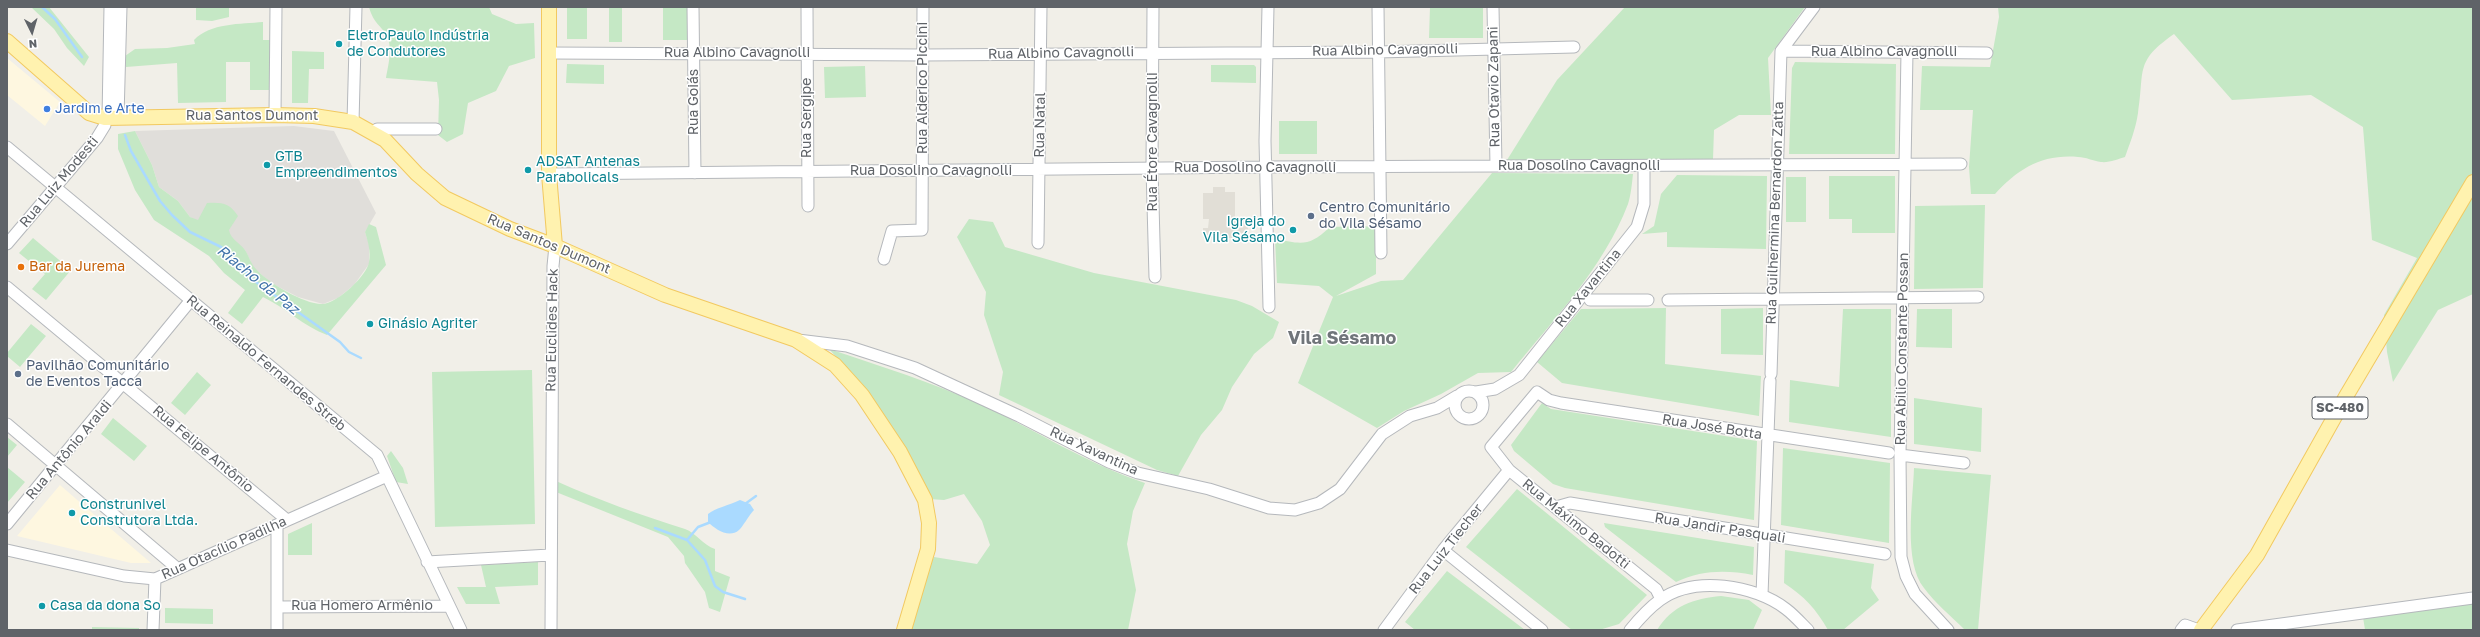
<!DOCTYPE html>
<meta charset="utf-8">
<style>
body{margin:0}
#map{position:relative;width:2480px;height:637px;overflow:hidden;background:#f1efe8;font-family:"Golos Text",sans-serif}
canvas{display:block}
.frame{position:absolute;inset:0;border:8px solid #5f6368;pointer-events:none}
.north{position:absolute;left:12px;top:12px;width:40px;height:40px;-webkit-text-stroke:3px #fff;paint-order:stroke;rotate:175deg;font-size:11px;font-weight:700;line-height:16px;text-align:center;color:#5f6368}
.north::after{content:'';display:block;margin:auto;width:14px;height:18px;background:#5f6368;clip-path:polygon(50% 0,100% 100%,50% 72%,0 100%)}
</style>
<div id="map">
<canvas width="2480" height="637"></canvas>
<div class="frame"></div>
<div class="north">N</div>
</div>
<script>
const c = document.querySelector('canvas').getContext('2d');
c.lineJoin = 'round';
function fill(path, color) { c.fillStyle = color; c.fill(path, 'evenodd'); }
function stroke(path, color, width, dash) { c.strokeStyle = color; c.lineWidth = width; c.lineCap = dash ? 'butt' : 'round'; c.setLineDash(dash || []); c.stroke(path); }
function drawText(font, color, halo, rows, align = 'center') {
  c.font = font + ' "Golos Text",sans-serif'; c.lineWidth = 3; c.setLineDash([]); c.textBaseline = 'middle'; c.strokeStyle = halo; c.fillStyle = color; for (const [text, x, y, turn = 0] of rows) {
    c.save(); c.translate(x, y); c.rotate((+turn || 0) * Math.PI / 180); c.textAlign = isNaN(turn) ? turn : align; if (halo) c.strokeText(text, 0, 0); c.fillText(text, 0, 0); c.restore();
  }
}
const commercial = new Path2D(`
 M7 58 60 102 45 126 7 95Z
 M60 485 90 511 151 563H131L17 536Z`);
const industrial = new Path2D(`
 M294 126 334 131 376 213 365 232 369 244V264L354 285 338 298 323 304 298 297 271 283 254 268 245 250 190 217 178 201 159 187 152 165 135 131Z`);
const education = new Path2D(`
 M1213 187H1225V192H1235V220H1248V231L1244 232V238H1203V228H1208L1209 219H1203V193H1213Z`);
const green = new Path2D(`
 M31 7H49L89 57 84 66 67 48 54 29Z
 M196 7H229V17L212 21 196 20Z
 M369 7H489L492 14 516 24 534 23 535 58 509 66 496 91 468 103 463 134 447 142 438 135 439 100 437 82 386 78C388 66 393 48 387 37 381 24 374 25 369 7Z
 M567 7H587V39H567Z
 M609 7H622V42H609Z
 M663 7H688V40H663Z
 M1430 7H1483V38H1429Z
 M1625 7H1805L1768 58 1771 115H1739L1714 130 1713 159 1507 160 1557 80Z
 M1998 7H2473V294L2438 310 2393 382 2387 352 2384 315 2417 258 2372 240 2363 127 2311 95 2232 100 2174 34C2134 62 2145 70 2138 113 2136 128 2130 143 2125 157 2118 159 2109 163 2101 162 2093 161 2086 157 2078 157 2042 154 2018 169 1995 194H1971L1969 167 1973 110H1920L1922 66 1990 67 1999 17Z
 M263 22V40H273L272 90H250V62H226V102L178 103 177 63 126 67 125 56 135 49 167 48 195 44 194 40C210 23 241 24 263 22Z
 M292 51 324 52V69H309L308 103H292Z
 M1795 62 1896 64 1895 154H1789L1792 68Z
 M567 64 604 65V84L566 83Z
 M1211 65H1254L1256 67V83L1211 82Z
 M865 66 866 97 825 98 824 67Z
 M1279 121H1317V154H1279Z
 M135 131 152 165 159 187 178 201 190 217 198 220 207 203C221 202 230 203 238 216L229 230C231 240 239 242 245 250 249 256 251 264 256 269 267 282 305 305 323 304 337 303 367 276 369 262 371 252 368 242 365 232L369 224 376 227 386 265 327 335C303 326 286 308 263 297L242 324 228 313 245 290 224 273 209 256 154 220 135 190 118 149V134Z
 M1492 173 1633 174C1632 183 1631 195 1628 204 1604 267 1553 320 1511 372L1478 373 1441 394 1404 411 1377 428 1298 383 1333 297 1319 286 1277 283 1275 239C1302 244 1309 247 1330 227L1364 226 1376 228V274L1336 296 1381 281 1403 280Z
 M1677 175 1767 176 1766 249 1667 247V232L1642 234 1654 226 1661 194Z
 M1829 176H1895V233H1852V219H1829Z
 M1786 177H1806V222H1786Z
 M1985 205 1983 288 1914 289 1915 206Z
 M969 219 993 222 1005 247 1094 273 1236 300 1252 306 1279 322 1273 338 1254 354 1232 387 1222 410 1201 435 1178 476 1157 470 999 395 1003 372 984 315 986 292 957 237Z
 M33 238 71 270 46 300 32 289 45 274 19 253Z
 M1666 308 1665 364 1761 376 1759 416 1562 383 1537 362 1581 309Z
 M1763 308V355L1721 354V309Z
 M1843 309H1891V437L1789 422 1790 380 1839 387Z
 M1917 309H1952V348L1916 347Z
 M31 324 46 336 20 367 7 356V353Z
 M829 349C880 366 932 382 982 405 1037 431 1088 464 1145 483L1133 511 1127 544 1136 590 1128 630H911L924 578 934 557 977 564 990 545 982 521 964 494 944 500 929 499 850 372Z
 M532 370 535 524 435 527 432 372Z
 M197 372 211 385 185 415 171 403Z
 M1914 398 1982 408 1981 452 1914 444Z
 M1542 403 1551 409 1757 441 1754 520 1565 488 1553 484 1514 451 1511 445Z
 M113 418 147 446 134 461 101 434Z
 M7 437 17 445 7 457Z
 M1783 448 1890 463 1889 543 1781 525Z
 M391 451 403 468 408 484 396 482 387 456Z
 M7 467 25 482 7 503Z
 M1914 468 1991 475 1978 630H1965C1951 616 1935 603 1924 588 1903 562 1913 501 1914 468Z
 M556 481C598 500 641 515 685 529 696 533 703 545 715 549V571L730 577 720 612 709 608 705 592 685 563 684 556 668 537 556 492Z
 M1517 489 1647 595 1619 624 1599 630H1572L1466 547Z
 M312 523V555H288V534Z
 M1604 523 1754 547 1753 575C1726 570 1702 570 1676 582L1605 527Z
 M1785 550 1874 564 1871 588 1879 600 1843 630H1828C1816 609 1804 596 1784 583Z
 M538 562V585L495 587 500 604H466L457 587H486L481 565Z
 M1447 571 1525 630H1415L1405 622Z
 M1721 596 1749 600 1762 610 1753 630H1657C1673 605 1693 599 1721 596Z
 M2473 600V630H2365L2363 617Z
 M165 608 213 609V624L165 623Z
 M92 627 139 628V630H92Z`);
const water = new Path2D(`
 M740 500 750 504 754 510C749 515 742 528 739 530 729 539 715 529 708 522V514C715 508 730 505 740 500Z`);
const stream = new Path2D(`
 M42 7 55 19 82 57
 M125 135 131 151 160 201 172 215 190 232 221 247 256 282 340 342 349 352 361 358
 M745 504 756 496
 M655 528 687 540 705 560 715 586 723 592 745 599
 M687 540 698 527 711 522`);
const minor = new Path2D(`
 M693 7 695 173
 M807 7 808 206
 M1153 7 1152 168 1155 277
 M1268 7 1265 141 1269 307
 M1378 7 1381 253
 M1493 7 1496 166
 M1781 51 1987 53
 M1781 51 1814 7
 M1907 52 1900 455 1901 557 1906 576 1915 594 1948 630
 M549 53 923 55 1378 52 1574 47
 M275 115 276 7
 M118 117 121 7
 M108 118 110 7
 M353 122 356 7
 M373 133 377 129H436
 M7 147 377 455 461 630
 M549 174 1265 167 1961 164
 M1038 243 1041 7
 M7 244 97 138 105 125V118
 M884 259 892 231 922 230 923 7
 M7 287 287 520
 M1590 300H1648
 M1668 300 1978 297
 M798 340 847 346 915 368 1019 416 1109 462 1138 473 1209 489 1269 508 1295 510 1319 503 1340 489 1382 434 1410 416 1437 408 1457 396
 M1771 374 1781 51
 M1455 405a14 14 0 1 1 28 0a14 14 0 1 1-28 0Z
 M1476 392 1495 389 1519 375 1637 227 1644 204V167
 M7 424 178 569
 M1900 455 1964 463
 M1556 507 1570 503 1885 554
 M7 524 191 300
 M7 550 124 576 155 579 387 476
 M1443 550 1542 630
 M427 562 550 555
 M1762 595 1770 381
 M1661 599 1656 589 1509 470 1491 447 1537 392 1549 400 1561 403 1889 453
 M277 607 448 606
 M153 630 155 579
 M277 630V525
 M551 630 553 266 555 246
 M1384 630 1443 550 1509 470
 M1630 630C1639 619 1649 608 1660 600 1694 575 1755 585 1786 609 1794 615 1801 623 1808 630
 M2181 630 2185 625 2199 630
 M2237 630 2473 598`);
const major = new Path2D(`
 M549 7V174L555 246
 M7 41 89 113 105 118 275 115 314 116 353 122 385 140 417 174 445 198 510 229 555 246 665 295 796 340 835 365 862 395 900 452 925 500 929 523 928 549 904 630
 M2201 630 2257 555 2348 393 2473 182`);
const markers = [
 [339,44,4,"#0f9aa8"],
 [47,109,4,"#3f7fe0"],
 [267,165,4,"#0f9aa8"],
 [528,170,4,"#0f9aa8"],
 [1311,216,4,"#5c6f8a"],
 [1293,230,4,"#0f9aa8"],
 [21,267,4,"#e8710a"],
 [370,324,4,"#0f9aa8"],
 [18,374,4,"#5c6f8a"],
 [72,513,4,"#0f9aa8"],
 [42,606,4,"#0f9aa8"]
];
const shields = [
 [2340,408,56]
];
const shieldNames = [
 ["SC-480",2340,408]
];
const cultureNames = [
 ["EletroPaulo Indústria",347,36],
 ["de Condutores",347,52],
 ["GTB",275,157],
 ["Empreendimentos",275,173],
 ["ADSAT Antenas",536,162],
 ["Parabolicals",536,178],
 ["Igreja do",1285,222,"right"],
 ["Vila Sésamo",1285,238,"right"],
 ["Ginásio Agriter",378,324],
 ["Construnivel",80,505],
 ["Construtora Ltda.",80,521],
 ["Casa da dona So",50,606]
];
const streetNames = [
 ["Rua Albino Cavagnolli",1385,50,-1],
 ["Rua Albino Cavagnolli",1884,52],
 ["Rua Albino Cavagnolli",737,53],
 ["Rua Albino Cavagnolli",1061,53,-1],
 ["Rua Otavio Zapani",1494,87,-91],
 ["Rua Alderico Piccini",923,88,-90],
 ["Rua Goiás",694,102,-90],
 ["Rua Santos Dumont",252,116],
 ["Rua Sergipe",807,118,-90],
 ["Rua Natal",1040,125,-89],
 ["Rua Étore Cavagnolli",1153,142,-90],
 ["Rua Dosolino Cavagnolli",1579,166],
 ["Rua Dosolino Cavagnolli",1255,168],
 ["Rua Dosolino Cavagnolli",931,171],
 ["Rua Luiz Modesti",59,182,-50],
 ["Rua Guilhermina Bernardon Zatta",1775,213,-88],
 ["Rua Santos Dumont",549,244,23],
 ["Rua Xavantina",1588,288,-51],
 ["Rua Euclides Hack",552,330,-89],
 ["Rua Abilio Constante Possan",1902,349,-89],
 ["Rua Reinaldo Fernandes Streb",266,363,40],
 ["Rua José Botta",1712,427,9],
 ["Rua Felipe Antônio",203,449,40],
 ["Rua Antônio Araldi",69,450,-50],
 ["Rua Xavantina",1094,451,25],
 ["Rua Máximo Badotti",1576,524,39],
 ["Rua Jandir Pasquali",1720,528,9],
 ["Rua Otacílio Padilha",224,548,-24],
 ["Rua Luiz Tiecher",1446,549,-52],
 ["Rua Homero Armênio",362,606]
];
const shopNames = [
 ["Jardim e Arte",55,109]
];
const serviceNames = [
 ["Centro Comunitário",1319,208],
 ["do Vila Sésamo",1319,224],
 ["Pavilhão Comunitário",26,366],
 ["de Eventos Tacca",26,382]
];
const foodNames = [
 ["Bar da Jurema",29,267]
];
const waterNames = [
 ["Riacho da Paz",258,280,39]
];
const districtNames = [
 ["Vila Sésamo",1342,338]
];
fill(commercial, '#fef7e0');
fill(industrial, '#e0deda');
fill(education, '#e1ded6');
fill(green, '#c5e8c5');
fill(water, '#aadaff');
stroke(stream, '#aadaff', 2.5);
stroke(minor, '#b5b8bc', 13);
stroke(major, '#f2c960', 16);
stroke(minor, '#fff', 11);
stroke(major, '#fff2af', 14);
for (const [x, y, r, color] of markers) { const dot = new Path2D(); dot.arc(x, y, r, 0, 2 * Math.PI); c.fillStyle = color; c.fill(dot); stroke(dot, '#fff', 1.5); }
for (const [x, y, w] of shields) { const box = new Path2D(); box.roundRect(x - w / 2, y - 11, w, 22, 3); c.fillStyle = '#fff'; c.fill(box); stroke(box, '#5f6368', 1); }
drawText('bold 13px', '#5f6368', null, shieldNames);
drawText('14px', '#0d838f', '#fff', cultureNames, 'left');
drawText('14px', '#5f6368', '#fff', streetNames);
drawText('14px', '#366cbe', '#fff', shopNames, 'left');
drawText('14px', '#4e5e75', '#fff', serviceNames, 'left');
drawText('14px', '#c56008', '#fff', foodNames, 'left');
drawText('italic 15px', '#4174aa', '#fff', waterNames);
drawText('bold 18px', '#70757a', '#fff', districtNames);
</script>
